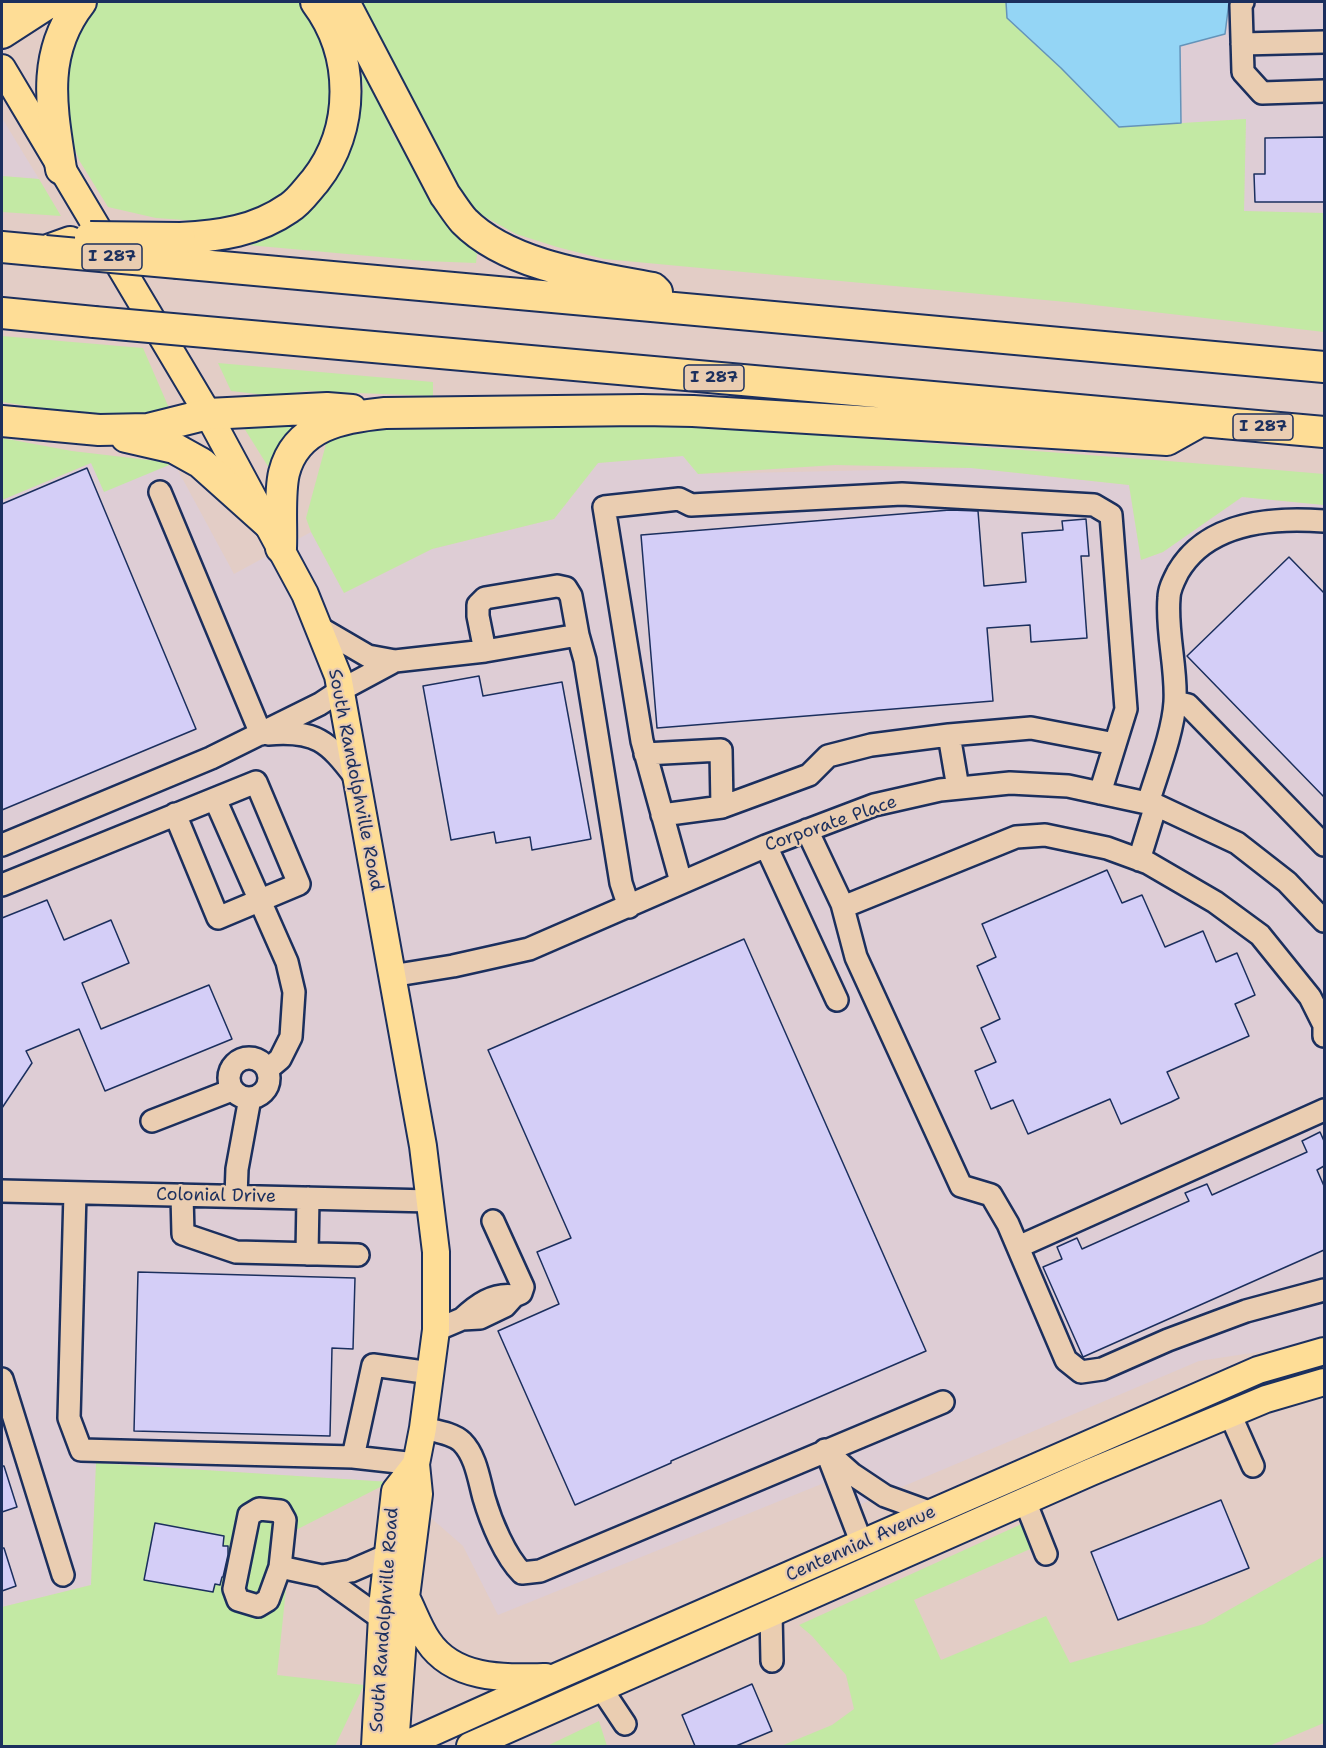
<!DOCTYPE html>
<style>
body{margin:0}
#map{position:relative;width:1326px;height:1748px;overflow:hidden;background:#e3cdc6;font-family:"Shantell Sans",sans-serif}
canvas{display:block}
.frame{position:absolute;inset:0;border:3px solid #1b2f5e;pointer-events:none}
</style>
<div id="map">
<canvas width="1326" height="1748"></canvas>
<div class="frame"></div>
</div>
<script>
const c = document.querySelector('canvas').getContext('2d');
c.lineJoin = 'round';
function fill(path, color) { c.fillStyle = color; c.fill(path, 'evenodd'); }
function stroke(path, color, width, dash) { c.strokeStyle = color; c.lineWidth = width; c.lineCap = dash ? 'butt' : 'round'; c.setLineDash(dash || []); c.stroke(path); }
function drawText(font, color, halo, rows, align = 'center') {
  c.font = font + ' "Shantell Sans",sans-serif'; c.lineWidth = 4.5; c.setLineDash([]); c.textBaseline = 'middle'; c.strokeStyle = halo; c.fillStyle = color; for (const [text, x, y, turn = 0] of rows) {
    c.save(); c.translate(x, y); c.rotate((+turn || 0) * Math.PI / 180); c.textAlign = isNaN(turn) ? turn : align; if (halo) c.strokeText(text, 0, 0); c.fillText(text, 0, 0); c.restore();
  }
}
const built = new Path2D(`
 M1006 2H1324V213L1244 211 1246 119 1119 127Z
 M2 118 39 179 2 176Z
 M683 456 698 474 971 468 1129 485 1141 560 1163 552 1242 497 1324 505V1342L1199 1361 838 1514 824 1483 498 1615 463 1546 390 1482 96 1463 91 1585 2 1607V500L92 463H174L234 574 311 532 344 593 432 549 554 519 598 463Z`);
const green = new Path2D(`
 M95 2H303L333 58 330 134 287 195 226 223 156 218 108 207 79 160 61 112 63 55Z
 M360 2H1006L1007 18 1061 68 1119 127 1246 119 1244 211 1324 213V332L1077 303 604 259 557 247 516 234 469 208Z
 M361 65 396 140 402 138 440 210 477 254 476 263 424 261 226 243 251 237 353 113H359L363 88Z
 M2 176 39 179 61 216 2 212Z
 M2 336 143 348 169 408 110 419 2 402Z
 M218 363 433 382V396L306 391 274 396 231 391Z
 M320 417 272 468H269L244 428 245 424Z
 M686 425C899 442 1112 455 1324 474V505L1242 497 1163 552 1141 560 1129 485 971 468 835 465 698 474 683 456 598 463 554 519 432 549 344 593 311 532 306 518 326 444 337 432 351 426Z
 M2 438 72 451 174 463 104 492 91 463 2 500Z
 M96 1463 390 1482 292 1532 277 1675 364 1685 335 1746H2V1607L91 1585Z
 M1026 1522 1037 1546 914 1600 941 1660 1046 1616 1070 1663 1204 1624 1324 1556V1723L1269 1746H781L832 1725 854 1709 846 1675 812 1636 799 1625Z
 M599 1721 607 1746H547Z`);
const water = new Path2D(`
 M1006 2H1229L1225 34 1180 46 1181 123 1119 127 1061 68 1007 18Z`);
const building = new Path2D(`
 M1324 137V202H1255L1254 174H1265V138Z
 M87 468 196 729 2 810V504Z
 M950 510 978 511 984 586 1026 582 1022 533 1063 530 1062 521 1086 519 1089 556H1081L1087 638 1031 642 1030 625 987 628 993 701 657 728 641 535Z
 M1289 557 1324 593V797L1187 656Z
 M479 676 483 696 562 682 591 839 532 850 530 837 496 843 494 832 451 840 423 686Z
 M1107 870 1122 903 1142 895 1165 947 1203 931 1216 962 1237 953 1255 995 1235 1004 1249 1036 1167 1072 1179 1098 1171 1102 1121 1124 1110 1099 1028 1134 1013 1100 991 1109 975 1071 996 1062 981 1028 1000 1019 977 966 996 957 982 924Z
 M47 900 64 940 111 920 129 963 82 983 101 1029 209 985 232 1039 105 1091 79 1029 26 1051 32 1063 2 1108V918Z
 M744 939 926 1351 671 1461V1463L575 1505 498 1331 559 1304 537 1252 571 1238 488 1050Z
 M1320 1132 1324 1141V1166L1317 1170 1324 1186V1250L1083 1357 1043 1267 1062 1259 1057 1247 1077 1238 1082 1249 1189 1201 1185 1193 1207 1184 1212 1195 1307 1152 1302 1141Z
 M138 1272 355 1278 353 1349 332 1348 330 1436 134 1431Z
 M2 1466H4L17 1507 2 1512Z
 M1221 1500 1249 1568 1118 1620 1091 1552Z
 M155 1523 224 1536 223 1546H228V1555L223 1577H222L220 1585 215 1584 213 1592 144 1580Z
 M2 1548H4L16 1586 2 1591Z
 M752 1684 772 1731 736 1746H695L682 1715Z`);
const minor = new Path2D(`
 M1243 2 1241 5 1243 72 1262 93 1324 91
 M1242 44 1324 42
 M160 492 261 734
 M320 628 368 656 395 661 485 651 578 635 585 660 621 883 629 907
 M485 651 478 616V605L485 598 557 586 566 588 571 596 578 635
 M1175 702 1188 705 1324 845
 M268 734C316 730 328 741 356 778
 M949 735 958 788
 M645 754 721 750 722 807
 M215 799 287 962 294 992 291 1037 280 1059 268 1069
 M1148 803C1157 773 1173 733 1175 702 1177 668 1166 632 1169 598 1169 589 1174 580 1178 572 1207 522 1273 517 1324 521
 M662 815 722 807 809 775 828 756 871 745 949 735 1031 728 1115 744
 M807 830 842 904 856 957 961 1186 991 1195 1008 1224 1066 1360 1081 1372 1102 1369 1168 1340 1246 1311 1324 1290
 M2 845 211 758 320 704 341 690 395 661
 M766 846 837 1000
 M1139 860 1156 805
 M681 882 642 741 604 507 679 499 691 505 902 494 1094 505 1111 515 1126 709 1100 793
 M2 885 256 782 299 884 218 918 175 814
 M843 907 1016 837 1045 835 1107 848 1148 863 1215 902 1260 935 1310 997 1324 1025V1036
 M391 976 453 966 529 949 766 846 874 805 940 790 1010 783 1068 786 1156 805 1237 843 1287 882 1324 921
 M229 1078a20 20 0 1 1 40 0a20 20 0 1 1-40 0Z
 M152 1121 232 1090
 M2 1191 431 1201
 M75 1193 69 1418 81 1450 353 1457 416 1464
 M182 1195 183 1234 236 1252 358 1255
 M236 1196 237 1169 250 1098
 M493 1221 523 1287 521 1293 514 1296
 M1018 1247 1324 1110
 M307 1254 308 1198
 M436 1330 462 1319 480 1318 505 1306 514 1296C493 1293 477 1305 462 1319
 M2 1379 63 1575
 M1230 1414 1253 1466
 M423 1428C434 1431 453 1433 462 1442 476 1456 479 1480 484 1498 491 1522 505 1556 522 1573L540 1571 943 1402
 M825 1450 852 1474 885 1496 932 1513
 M827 1453 862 1544
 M353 1457 373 1365 431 1373
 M1025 1501 1046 1554
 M259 1509 280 1511 285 1520 280 1567 268 1600 258 1606 238 1600 234 1589 249 1515Z
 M280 1567 322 1576 351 1571 388 1555
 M322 1576 382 1619
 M771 1613 772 1661
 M601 1688 625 1724`);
const major = new Path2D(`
 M2 68 208 414 305 594 338 676 423 1146 436 1252V1330L423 1428 416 1464 419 1494 406 1597 395 1746
 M407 1599C414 1613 419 1628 428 1641 454 1680 504 1678 546 1677
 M375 1746 383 1598 395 1491 416 1464
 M402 1746 558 1676 1258 1370 1324 1351
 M470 1746 1091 1472 1266 1399 1324 1382`);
const highway = new Path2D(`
 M344 2 445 195C451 203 457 213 464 221 508 266 593 277 653 288L657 292
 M2 6 8 2
 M2 33 50 2
 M61 169C52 109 40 54 81 2
 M180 238C220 236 256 231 289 208 299 202 307 190 315 181 356 129 355 54 316 2
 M2 247 45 251 70 242
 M178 263 1324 367
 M2 313 94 322
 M228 334 1324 432
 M2 421 99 430 148 429 208 414 327 408 352 410
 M126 437 174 448 201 463 268 523
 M281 548C282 526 279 494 284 473 296 425 343 417 385 413L642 410 693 411 1167 440 1201 421`);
const highwayBridge = new Path2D(`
 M90 237 180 238
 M45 251 178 263
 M94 322 228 334`);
const shields = [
 [112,257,60],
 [714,378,60],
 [1263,427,60]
];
const shieldNames = [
 ["I 287",112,257],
 ["I 287",714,378],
 ["I 287",1263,427]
];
const streetNames = [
 ["South Randolphville Road",355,780,79],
 ["Corporate Place",831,824,-19],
 ["Colonial Drive",216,1196,1],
 ["Centennial Avenue",861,1544,-24],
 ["South Randolphville Road",385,1620,-86]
];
fill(built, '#decdd5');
fill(green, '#c3e9a4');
fill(water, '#94d5f5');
stroke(water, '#6493b9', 1.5);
fill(building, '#d4cef7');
stroke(building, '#1b2f5e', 1.5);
stroke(minor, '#1b2f5e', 26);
stroke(major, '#1b2f5e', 30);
stroke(highway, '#1b2f5e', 34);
stroke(minor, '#eacdb1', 21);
stroke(major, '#fedd96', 26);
stroke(highway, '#fedd96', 30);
stroke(highwayBridge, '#1b2f5e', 34, []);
stroke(highwayBridge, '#fedd96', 30);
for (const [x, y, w] of shields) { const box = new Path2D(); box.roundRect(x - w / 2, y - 13, w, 26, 4.5); c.fillStyle = '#eacdb1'; c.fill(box); stroke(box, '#1b2f5e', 1.5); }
drawText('bold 16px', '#1b2f5e', null, shieldNames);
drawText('18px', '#1b2f5e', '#eacdb1', streetNames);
</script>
